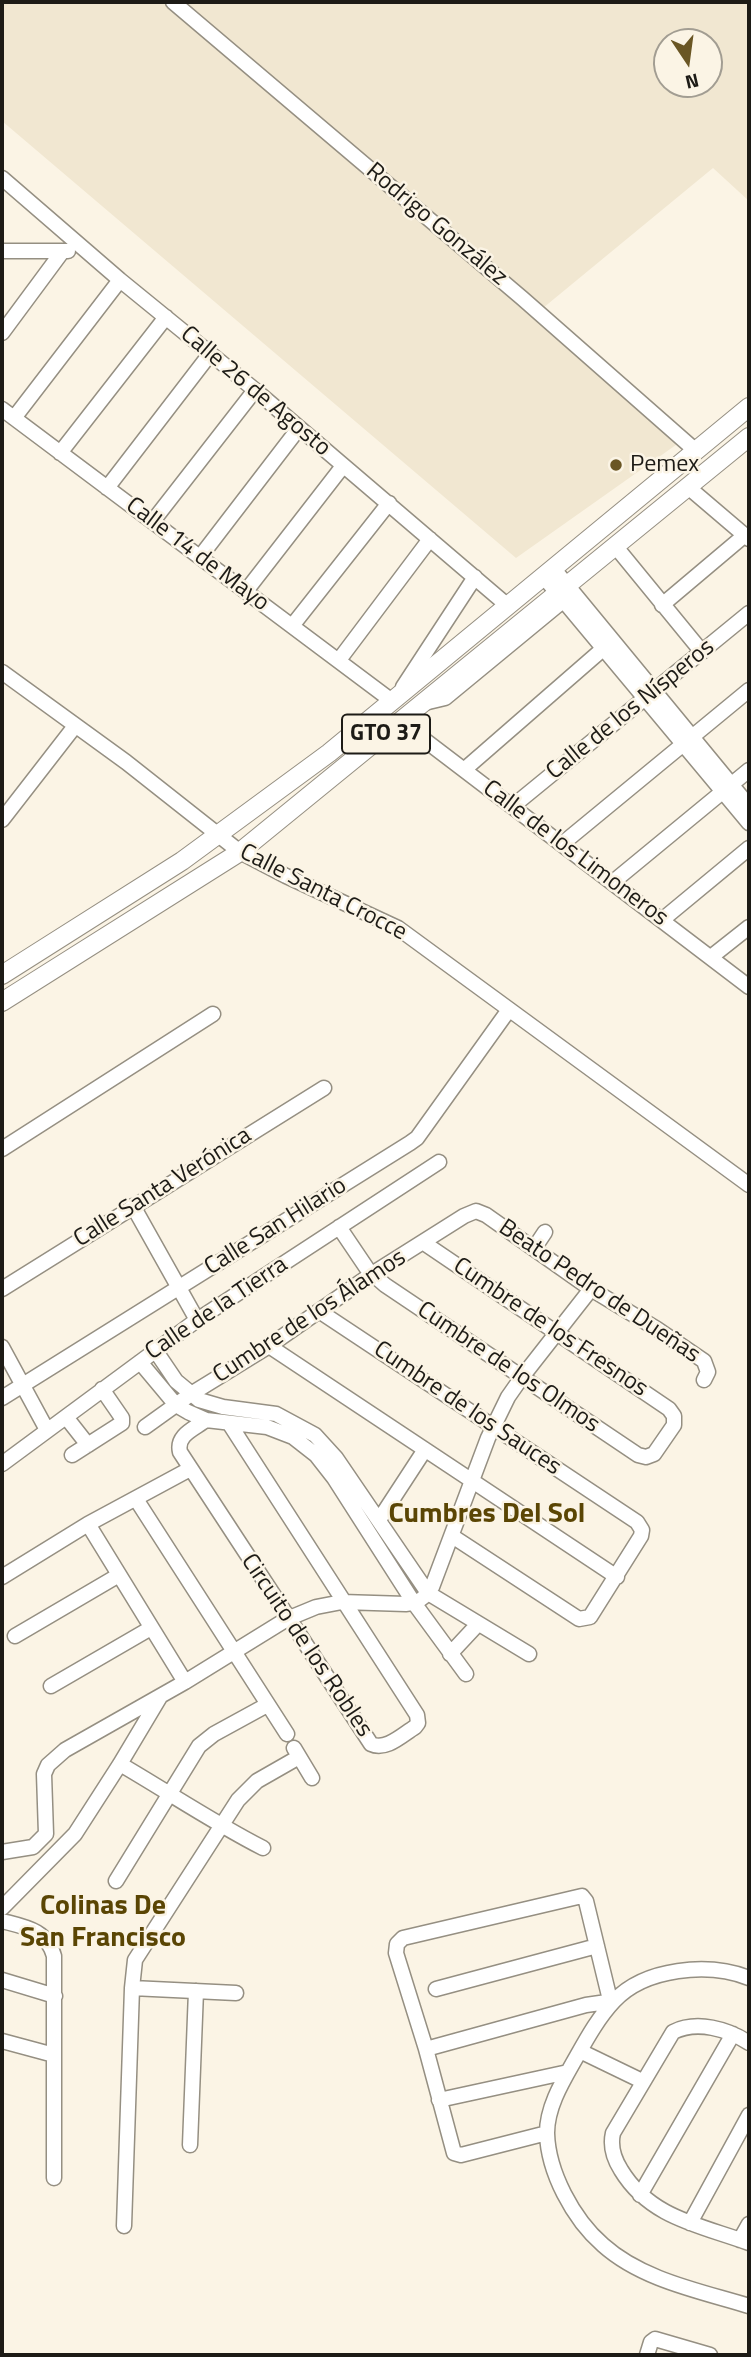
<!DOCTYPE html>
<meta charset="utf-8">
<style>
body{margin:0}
#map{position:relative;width:751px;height:2357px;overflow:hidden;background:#fbf4e5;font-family:"Titillium Web",sans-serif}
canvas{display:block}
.frame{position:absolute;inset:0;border:4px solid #1d1b16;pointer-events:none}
.north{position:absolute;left:653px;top:28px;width:70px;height:70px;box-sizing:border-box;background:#fbf4e5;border:2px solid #a29d92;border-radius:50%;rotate:167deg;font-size:19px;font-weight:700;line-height:28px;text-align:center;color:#1d1b16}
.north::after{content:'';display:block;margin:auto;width:24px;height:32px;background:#6a5624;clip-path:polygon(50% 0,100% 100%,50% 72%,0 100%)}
</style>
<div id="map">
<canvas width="751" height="2357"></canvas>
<div class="frame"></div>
<div class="north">N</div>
</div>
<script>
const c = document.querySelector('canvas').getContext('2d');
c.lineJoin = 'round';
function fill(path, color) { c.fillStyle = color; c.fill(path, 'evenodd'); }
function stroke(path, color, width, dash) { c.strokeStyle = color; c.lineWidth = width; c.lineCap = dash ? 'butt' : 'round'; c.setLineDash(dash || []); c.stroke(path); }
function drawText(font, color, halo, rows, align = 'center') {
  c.font = font + ' "Titillium Web",sans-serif'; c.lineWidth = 5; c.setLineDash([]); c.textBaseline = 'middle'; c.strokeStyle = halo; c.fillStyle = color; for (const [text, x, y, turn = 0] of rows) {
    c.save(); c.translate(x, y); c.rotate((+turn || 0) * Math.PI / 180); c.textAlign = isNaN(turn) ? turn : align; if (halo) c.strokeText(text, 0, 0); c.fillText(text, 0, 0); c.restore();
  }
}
const built = new Path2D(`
 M2 2H749V201L713 168 543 308 690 435 516 558 2 121ZM667 42H709V84H667Z`);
const minor = new Path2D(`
 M173 2 522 298 696 451
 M2 178 120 280 255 390 508 606
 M2 251H68
 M2 333 62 252
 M2 409 392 701
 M14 418 120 280
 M60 453 166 317
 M688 487 749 539
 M107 488 210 354
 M153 521 255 390
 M616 547 702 652
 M200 557 299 428
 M553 568 749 806
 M543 576 749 823
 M246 591 343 466
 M662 605 745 535
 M292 626 389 503
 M339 660 430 539
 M2 672 126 762 240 852 286 876 398 928 749 1185
 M403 687 475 577
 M424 703 445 698 570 595
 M401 722 749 987
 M465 769 604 648
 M513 806 749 613
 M2 820 75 726
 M562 844 749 690
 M613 882 749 770
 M662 920 749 848
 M711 957 749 927
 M2 1149 213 1014
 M133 1206 197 1320
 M339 1227 368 1270 385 1285 638 1455 646 1457 654 1454 674 1425V1416L669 1409 424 1243
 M535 1247 545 1232
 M2 1289 324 1088
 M319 1311 637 1522 642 1530 641 1536 590 1617 579 1619 452 1536
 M269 1346 617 1577
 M2 1347 47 1430
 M155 1350 176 1381 199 1400 223 1407 276 1414 315 1435 336 1458 428 1593 529 1654
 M140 1362 176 1405 188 1412 206 1420 267 1427 293 1437 316 1455 334 1478 414 1603 466 1674
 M2 1398 410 1143 417 1138 508 1011
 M66 1417 88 1445
 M206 1420C194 1429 176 1435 180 1452L371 1744C386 1751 402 1735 415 1727L418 1723 417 1715 229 1423
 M145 1427 191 1394 269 1346 372 1274 464 1216 476 1211 486 1215 591 1289 657 1329 704 1361 708 1372 704 1380
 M72 1455 122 1423V1418L102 1389
 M2 1464 197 1320 439 1162
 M136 1499 287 1734
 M379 1520 424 1451
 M88 1524 185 1682
 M2 1577 88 1524 190 1469
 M15 1636 119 1575
 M450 1654 478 1624
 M51 1686 151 1628
 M294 1748 312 1778
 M120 1764C168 1792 214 1823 263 1848
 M2 1852 33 1847 46 1834 44 1774 48 1765 65 1750 185 1682 287 1619 316 1607 342 1602 406 1604C419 1603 426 1597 432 1587L488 1438 508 1397 522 1377 591 1289
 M116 1881 199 1746 214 1734 267 1705
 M2 1908 75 1834 120 1764 160 1697
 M2 1921C25 1927 47 1930 54 1956V2178
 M749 1978C708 1962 645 1968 614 2001 597 2019 585 2042 573 2063 561 2084 547 2108 547 2133 548 2172 573 2219 603 2245 642 2280 700 2291 749 2306
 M2 1980 55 1996
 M132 1988 236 1993
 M436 1989 597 1946
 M2 2041 54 2055
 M749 2043C728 2029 697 2020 673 2032L613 2133C610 2146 614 2159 621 2170 650 2218 700 2225 749 2243
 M426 2049 586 2005 614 2001
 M580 2051 642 2081
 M439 2100 568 2072
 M547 2133 461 2155 454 2153 426 2049 396 1953 397 1944 403 1938 582 1896 586 1901 610 2000
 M190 2145 196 1991
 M640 2195 733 2034
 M690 2223 749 2115
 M124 2226 132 1988 135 1960 238 1800 257 1781 299 1757
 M740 2240 749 2224
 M647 2355 651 2342 655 2339 710 2355`);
const major = new Path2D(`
 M2 975 182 861 329 753 749 407
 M2 1002 240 852 749 437`);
const markers = [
 [616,465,7,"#6a5624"]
];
const shields = [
 [386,734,88]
];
const shieldNames = [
 ["GTO 37",386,734]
];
const streetNames = [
 ["Rodrigo González",436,225,40],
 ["Calle 26 de Agosto",255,392,40],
 ["Calle 14 de Mayo",197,555,37],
 ["Calle de los Nísperos",631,710,-39],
 ["Calle de los Limoneros",575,854,37],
 ["Calle Santa Crocce",323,893,27],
 ["Calle Santa Verónica",163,1188,-32],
 ["Calle San Hilario",276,1227,-32],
 ["Beato Pedro de Dueñas",599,1292,34],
 ["Calle de la Tierra",217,1309,-34],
 ["Cumbre de los Álamos",310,1317,-33],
 ["Cumbre de los Fresnos",550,1328,34],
 ["Cumbre de los Olmos",508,1368,34],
 ["Cumbre de los Sauces",467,1409,34],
 ["Circuito de los Robles",306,1646,56]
];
const poiNames = [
 ["Pemex",630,465]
];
const quarterNames = [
 ["Cumbres Del Sol",487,1515],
 ["Colinas De",103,1907],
 ["San Francisco",103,1939]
];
fill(built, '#f1e7d1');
stroke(minor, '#958f82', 17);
stroke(major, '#958f82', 20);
stroke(minor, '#fff', 14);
stroke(major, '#fff', 18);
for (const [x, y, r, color] of markers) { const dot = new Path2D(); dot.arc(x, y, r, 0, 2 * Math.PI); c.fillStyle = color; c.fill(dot); stroke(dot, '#fbf4e5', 2.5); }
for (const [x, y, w] of shields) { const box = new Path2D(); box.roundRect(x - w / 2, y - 19.5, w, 39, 5); c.fillStyle = '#fbf4e5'; c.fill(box); stroke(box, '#1d1b16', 2); }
drawText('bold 23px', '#1d1b16', null, shieldNames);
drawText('24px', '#1d1b16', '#fbf4e5', streetNames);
drawText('24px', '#1d1b16', '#fbf4e5', poiNames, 'left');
drawText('bold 28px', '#5a4504', '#fbf4e5', quarterNames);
</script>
